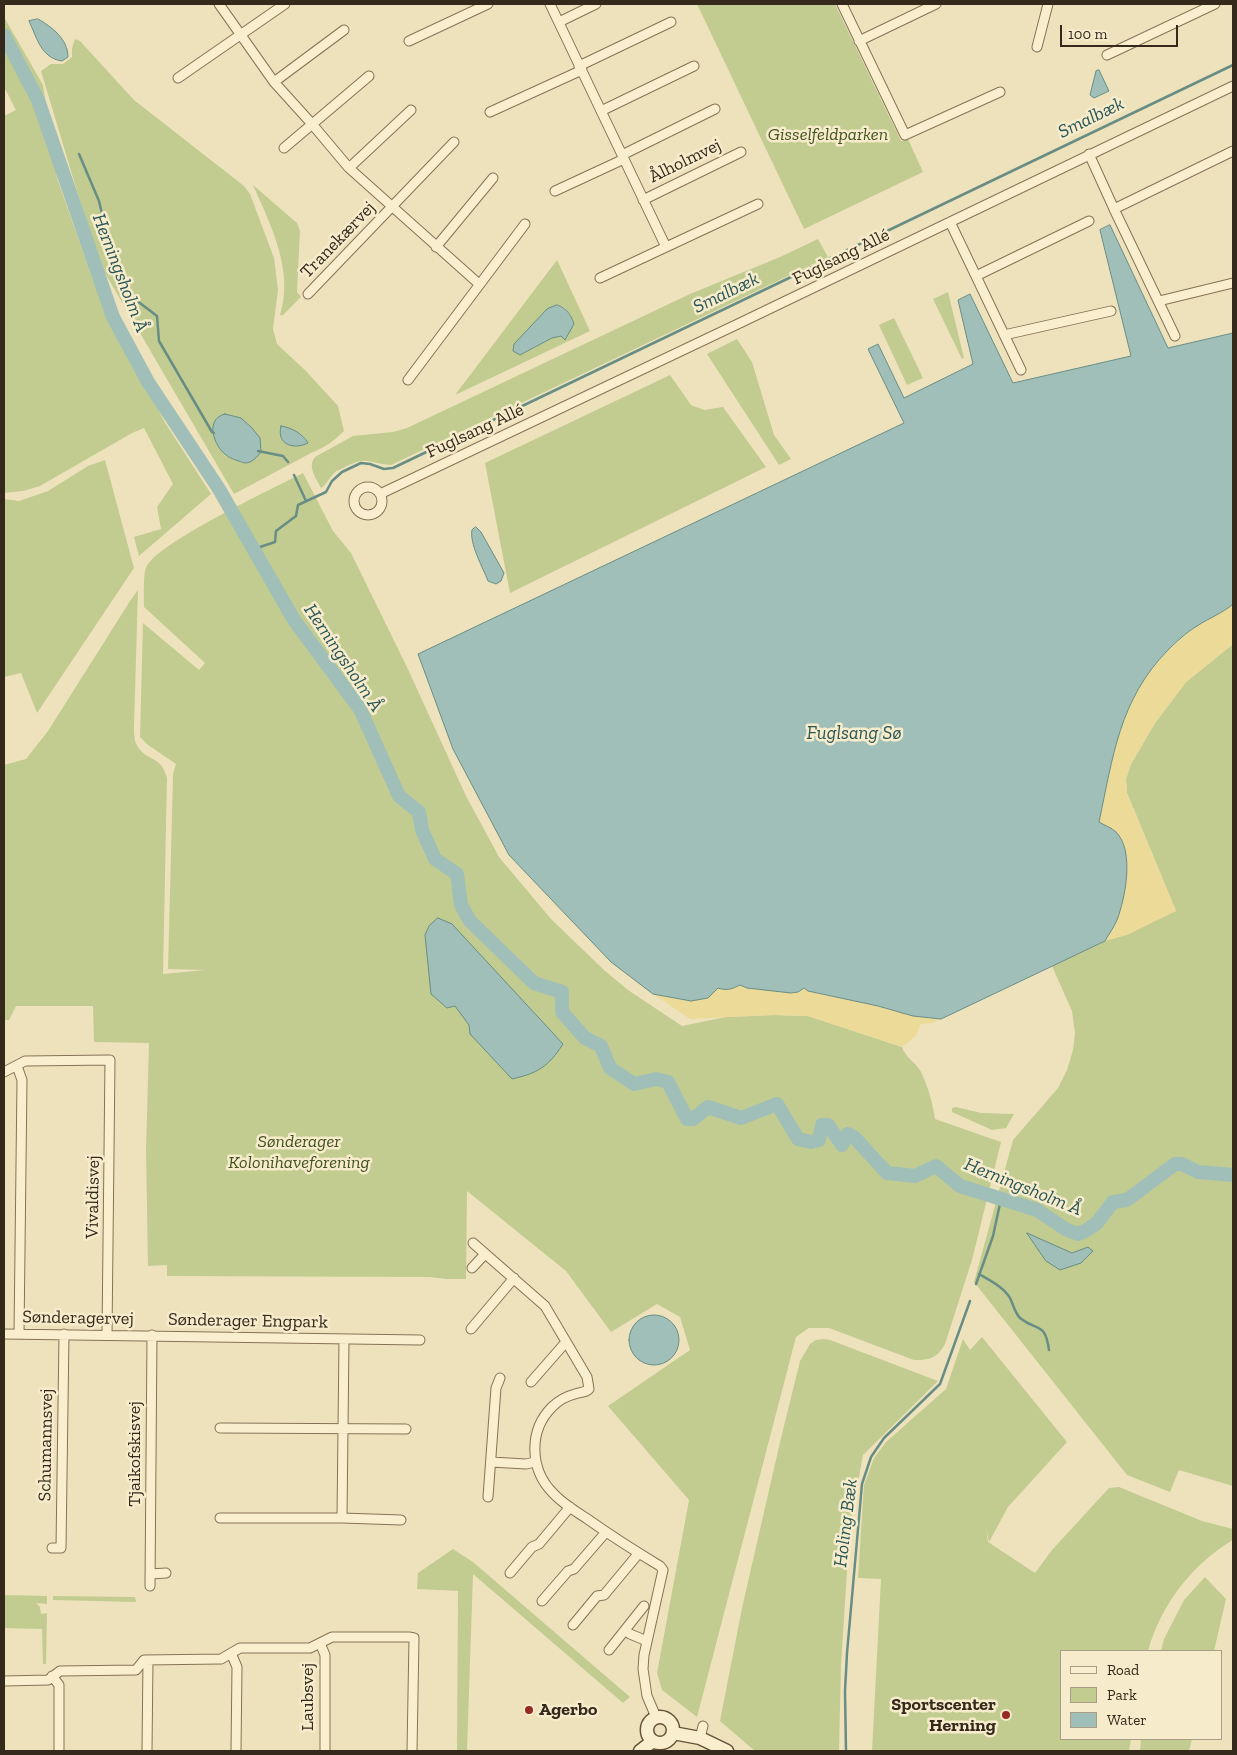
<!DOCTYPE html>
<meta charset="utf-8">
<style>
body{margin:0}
#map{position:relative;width:1237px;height:1755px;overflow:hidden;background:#eee2bc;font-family:"Zilla Slab",serif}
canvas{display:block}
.frame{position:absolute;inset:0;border:5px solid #35291b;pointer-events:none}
.legend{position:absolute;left:1060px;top:1650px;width:162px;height:90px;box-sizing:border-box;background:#f6eccc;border:1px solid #a99e85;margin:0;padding:6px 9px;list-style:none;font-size:15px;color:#35291b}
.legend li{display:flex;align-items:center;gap:10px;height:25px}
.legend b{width:25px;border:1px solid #a99e85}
.scale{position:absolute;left:1060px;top:25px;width:118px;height:22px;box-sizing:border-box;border:2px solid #35291b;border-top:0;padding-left:6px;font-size:15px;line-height:18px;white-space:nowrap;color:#35291b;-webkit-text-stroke:4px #f6eccc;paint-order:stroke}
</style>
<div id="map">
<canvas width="1237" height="1755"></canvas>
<div class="frame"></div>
<ul class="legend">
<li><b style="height:6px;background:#f9efcf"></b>Road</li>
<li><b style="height:14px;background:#c2cc91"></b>Park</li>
<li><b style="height:14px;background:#a0bfb8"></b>Water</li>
</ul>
<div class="scale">100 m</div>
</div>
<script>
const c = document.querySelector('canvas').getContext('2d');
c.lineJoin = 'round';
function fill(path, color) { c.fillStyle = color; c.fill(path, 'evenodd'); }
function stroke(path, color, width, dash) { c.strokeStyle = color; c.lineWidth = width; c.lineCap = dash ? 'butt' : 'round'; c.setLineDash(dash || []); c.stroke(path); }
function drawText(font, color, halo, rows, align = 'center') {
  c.font = font + ' "Zilla Slab",serif'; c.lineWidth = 5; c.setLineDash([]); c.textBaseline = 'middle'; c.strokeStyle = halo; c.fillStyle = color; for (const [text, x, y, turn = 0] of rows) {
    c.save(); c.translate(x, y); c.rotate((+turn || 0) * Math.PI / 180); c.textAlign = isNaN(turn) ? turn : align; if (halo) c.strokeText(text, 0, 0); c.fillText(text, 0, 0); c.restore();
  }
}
const green = new Path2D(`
 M697 4H835L901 141 908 139 923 172 804 229Z
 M4 17 43 85 57 178 94 283 164 421 211 494 139 556 134 537 161 529 157 507 173 484 144 428 132 433 40 486 23 491 4 493V116L16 110 4 87Z
 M75 39 80 41 134 100 244 186 250 194 274 258 278 290 273 329 277 344 305 370 338 406 344 431C334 441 324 448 311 453L234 494 98 261 41 71 51 64H63L72 57V48ZM241 418 260 438 244 463 226 456 212 432Z
 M253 185 297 223 300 231 297 292 301 297 283 315H280C294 270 271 226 253 185Z
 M818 239 828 257 391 465C368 464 369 455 345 467 342 469 337 470 334 473 329 478 327 484 321 488 316 478 307 467 315 457L353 436 393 432 407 428 690 294 780 257Z
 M557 260 590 331 455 395ZM557 305 564 307 571 315 565 340 561 336 552 338 521 355Z
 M948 292 964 358 962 359 933 299Z
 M894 318 923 378 907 385 879 325Z
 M737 339 752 362 774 435 791 459 779 465 707 354Z
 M670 375 691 405 704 410 723 407 766 467 510 593 485 463Z
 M105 460 134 568 37 713 21 673 4 677V499L19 501 48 491 88 466Z
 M303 473 333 531 351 553 406 665 466 796 499 857 551 919 604 970 628 990 682 1026 726 1017 773 1015 808 1016 902 1047C906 1059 916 1062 921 1072 928 1086 933 1104 935 1119L1001 1142 972 1260 945 1344C937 1358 931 1360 914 1360L829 1328H809L796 1337 697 1717 662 1690 657 1673 689 1500 608 1406 690 1350 680 1317 657 1304 611 1332 566 1271 467 1191 466 1279H447L429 1277 167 1276V1265L148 1266 146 1150 149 1043 94 1042 93 1006H16L9 1020H4V765L26 759 48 731 130 601 138 590 134 727C134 734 134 741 138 747 148 762 161 755 167 778L163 974 205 970 168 969 173 774 176 764 148 745 140 737 143 623 199 670 205 663 144 607C144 598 143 576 146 568 154 544 276 487 303 473Z
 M1233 644V1486L1179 1470 1170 1492 1127 1475 974 1282 1013 1140 1058 1088 1067 1070 1073 1050 1075 1033 1072 1011 1052 966 1105 941 1176 911 1127 793 1126 779 1131 764 1155 723 1186 682Z
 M956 1107 981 1113 1014 1114 1006 1128 992 1130 952 1112V1108Z
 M982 1337 1067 1442 1008 1507 989 1542 986 1528 988 1542 1035 1573 1052 1550 1109 1488 1119 1487 1202 1521 1233 1529V1540C1191 1565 1161 1605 1148 1651H1061V1739H1131L1129 1751H872L881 1579 858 1578 864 1485 874 1458 886 1442 946 1389 963 1339 970 1350Z
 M823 1339 830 1340 938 1381 863 1455 850 1525 841 1665 839 1751H755L720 1721 742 1608 781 1438 800 1361 810 1344 816 1340Z
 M453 1549 473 1562 630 1697 623 1703 473 1574 467 1751H457L458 1591 417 1589 418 1573Z
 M1205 1577 1226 1599 1214 1651H1161L1164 1639 1184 1600Z
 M4 1595 47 1596V1604L36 1603 40 1607 41 1614 47 1613 46 1664H43L42 1629 4 1628Z
 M53 1596 135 1597 136 1602 53 1600Z
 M1141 1739H1192L1189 1751H1140Z`);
const sand = new Path2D(`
 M1233 604V644L1186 682 1155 723 1131 764 1126 779 1127 793 1176 911 1127 935 1105 941 1116 921 1126 883 1099 822 1117 737 1127 709 1143 680 1168 650 1195 627 1227 609Z
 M740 985 791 993 804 988 808 991 878 1006 913 1016 941 1019 932 1023 921 1024 916 1036 902 1047 808 1016 773 1015 690 1019 653 994 691 1001 708 998 718 988 732 989Z`);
const water = new Path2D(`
 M38 19C52 27 68 39 68 57L62 61C41 58 37 38 29 21Z
 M1099 70 1109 91 1094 98 1090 95 1096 71Z
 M1110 225 1168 348 1233 333V604C1223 613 1209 618 1197 626 1187 632 1176 642 1168 650 1119 700 1113 757 1099 822 1104 825 1112 828 1116 832 1135 851 1125 899 1117 920 1114 927 1109 934 1105 941L941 1019 913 1016 878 1006 808 991 804 988 798 992 791 993 747 988 740 985C732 989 727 991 718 988L708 998 691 1001 653 994 611 962 509 855 453 749 418 654 904 423 868 349 878 344 904 398 973 364 958 300 970 294 1013 383 1131 356 1100 230Z
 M557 305C567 308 571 315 574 324L565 340 561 336 552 338 520 355 513 351 514 344 547 309Z
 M225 414 241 418 252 428 260 438 261 452C257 457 252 463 245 463 241 462 229 458 226 455 214 446 204 419 225 414Z
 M281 426C292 428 302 433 308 443 294 450 276 445 281 426Z
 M476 527 481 532 504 573 501 581 496 584 488 581C483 568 469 543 472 530Z
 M438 918 452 924 563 1044C548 1067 538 1073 512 1079L470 1034 469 1025 455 1006 447 1008 431 994 425 935 429 926Z
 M1027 1233 1072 1253 1088 1247 1093 1251 1081 1263 1060 1270 1046 1261Z
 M629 1340a25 25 0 1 1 50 0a25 25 0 1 1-50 0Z`);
const stream = new Path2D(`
 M79 154 99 201 105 227 106 248 132 297 157 316 159 341 212 432 214 433
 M258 451 283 456 288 462
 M294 475 306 501
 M254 549 275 542 276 531 296 516 298 505 326 492 332 481 342 472 361 463 370 464 384 469 393 468 1233 65
 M979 1274C989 1280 1004 1287 1010 1298 1013 1304 1015 1313 1020 1318 1037 1332 1045 1321 1049 1350
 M976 1284 993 1236 1001 1199
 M846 1751 845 1691 847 1653 862 1484 871 1457 884 1438 940 1384 970 1301`);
const river = new Path2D(`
 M4 35 38 100 113 317 148 382 219 489 294 620 360 709 399 796 419 812 422 830 435 859 457 874 461 905 470 921 534 983 562 992V1012L585 1038 601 1046 610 1068 634 1084 656 1079 668 1082 687 1119H693L708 1107 741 1118 777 1104 798 1139 811 1142 819 1140 822 1125H828L842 1145 848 1134 854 1137 887 1173 915 1176 936 1166 960 1186 1037 1210 1067 1230 1078 1234 1087 1230 1097 1223 1113 1202 1127 1200 1175 1164H1182L1198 1172 1233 1175`);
const street = new Path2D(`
 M219 4 274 82 312 124 349 168 479 284
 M550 4 666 247
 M842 4 905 135 1000 92
 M559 22 596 4
 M409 41 488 4
 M859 41 936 4
 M1037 47 1048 4
 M1107 55 1215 4
 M579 66 671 22
 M178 78 285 4
 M274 82 344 30
 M601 111 694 66
 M490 112 582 70
 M284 148 369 76
 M1089 154 1114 209 1233 151
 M622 155 715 109
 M349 168 411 110
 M555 191 624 159
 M643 200 741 152
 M1114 209 1175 336
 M950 222 1021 370
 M436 247 493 178
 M976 276 1089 221
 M600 278 758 204
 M308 294 454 142
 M1159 301 1233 283
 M1004 335 1111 311
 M408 380 525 224
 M354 501a14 14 0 1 1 28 0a14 14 0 1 1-28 0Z
 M380 494 742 322 1233 86
 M17 1066 22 1080 19 1334
 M4 1072 25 1061 110 1060 107 1335
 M473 1243 545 1306 587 1377 589 1389C585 1393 580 1392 575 1394 567 1396 558 1401 552 1407 528 1431 530 1470 553 1493 562 1503 575 1511 586 1518 610 1535 635 1551 660 1566L663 1570 644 1655 643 1669 647 1696 656 1717
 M472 1268 485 1254
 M471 1329 514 1278
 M4 1334 420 1340
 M344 1340 342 1518 401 1520
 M531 1382 566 1342
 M220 1428 406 1429
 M491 1462 526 1464 535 1462
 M488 1497 496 1388 500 1378
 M220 1518H342
 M52 1548H61L64 1334
 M510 1573 532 1547 539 1544 570 1507
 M150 1574 166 1573
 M150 1586 152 1335
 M542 1601 568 1571 574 1569 606 1532
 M573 1625 597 1596 604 1595 639 1553
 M625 1630 630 1634 647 1641
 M320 1643 325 1655V1751
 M609 1650 644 1606
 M231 1653 237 1667 236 1751
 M52 1676 59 1685V1751
 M4 1681 48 1680 60 1671 136 1670 144 1660 221 1659 240 1648H310L332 1637H409L414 1638 412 1751
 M700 1738 703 1726
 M147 1751 148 1660`);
const secondary = new Path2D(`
 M647 1730a13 13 0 1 1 26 0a13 13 0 1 1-26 0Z
 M673 1733 700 1738 727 1751
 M640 1751 653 1741`);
const markers = [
 [529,1710,5,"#962a25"],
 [1006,1715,5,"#962a25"]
];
const parkNames = [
 ["Gisselfeldparken",828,135],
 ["Sønderager",299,1142],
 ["Kolonihaveforening",299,1163]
];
const streetNames = [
 ["Ålholmvej",685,161,-26],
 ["Tranekærvej",338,240,-46],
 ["Fuglsang Allé",841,257,-26],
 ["Fuglsang Allé",475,431,-25],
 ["Vivaldisvej",93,1197,-89],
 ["Sønderagervej",78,1318,1],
 ["Sønderager Engpark",248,1321,1],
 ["Schumannsvej",46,1445,-89],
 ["Tjaikofskisvej",135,1454,-90],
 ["Laubsvej",308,1697,-90]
];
const poiNames = [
 ["Sportscenter",996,1705],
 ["Herning",996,1726],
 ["Agerbo",539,1710,"left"]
];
const waterNames = [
 ["Smalbæk",1091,118,-26],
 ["Herningsholm Å",120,273,69],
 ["Smalbæk",726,293,-26],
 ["Herningsholm Å",343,658,56],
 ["Fuglsang Sø",854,734],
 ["Herningsholm Å",1023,1187,22],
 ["Holing Bæk",846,1523,-83]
];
fill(green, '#c2cc91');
fill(sand, '#ecda98');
fill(water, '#a0bfb8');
stroke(water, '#688d85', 1);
stroke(stream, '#688d85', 2.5);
stroke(river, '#a0bfb8', 14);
stroke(street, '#867256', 11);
stroke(secondary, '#675339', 15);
stroke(street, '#f9efcf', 9);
stroke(secondary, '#f9efcf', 12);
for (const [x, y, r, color] of markers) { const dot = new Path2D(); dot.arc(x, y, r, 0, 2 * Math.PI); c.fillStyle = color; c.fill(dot); stroke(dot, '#f6eccc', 2); }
drawText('italic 18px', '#435221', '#f6eccc', parkNames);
drawText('18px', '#35291b', '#f6eccc', streetNames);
drawText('bold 18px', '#35291b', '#f6eccc', poiNames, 'right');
drawText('italic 19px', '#295555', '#f6eccc', waterNames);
</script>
